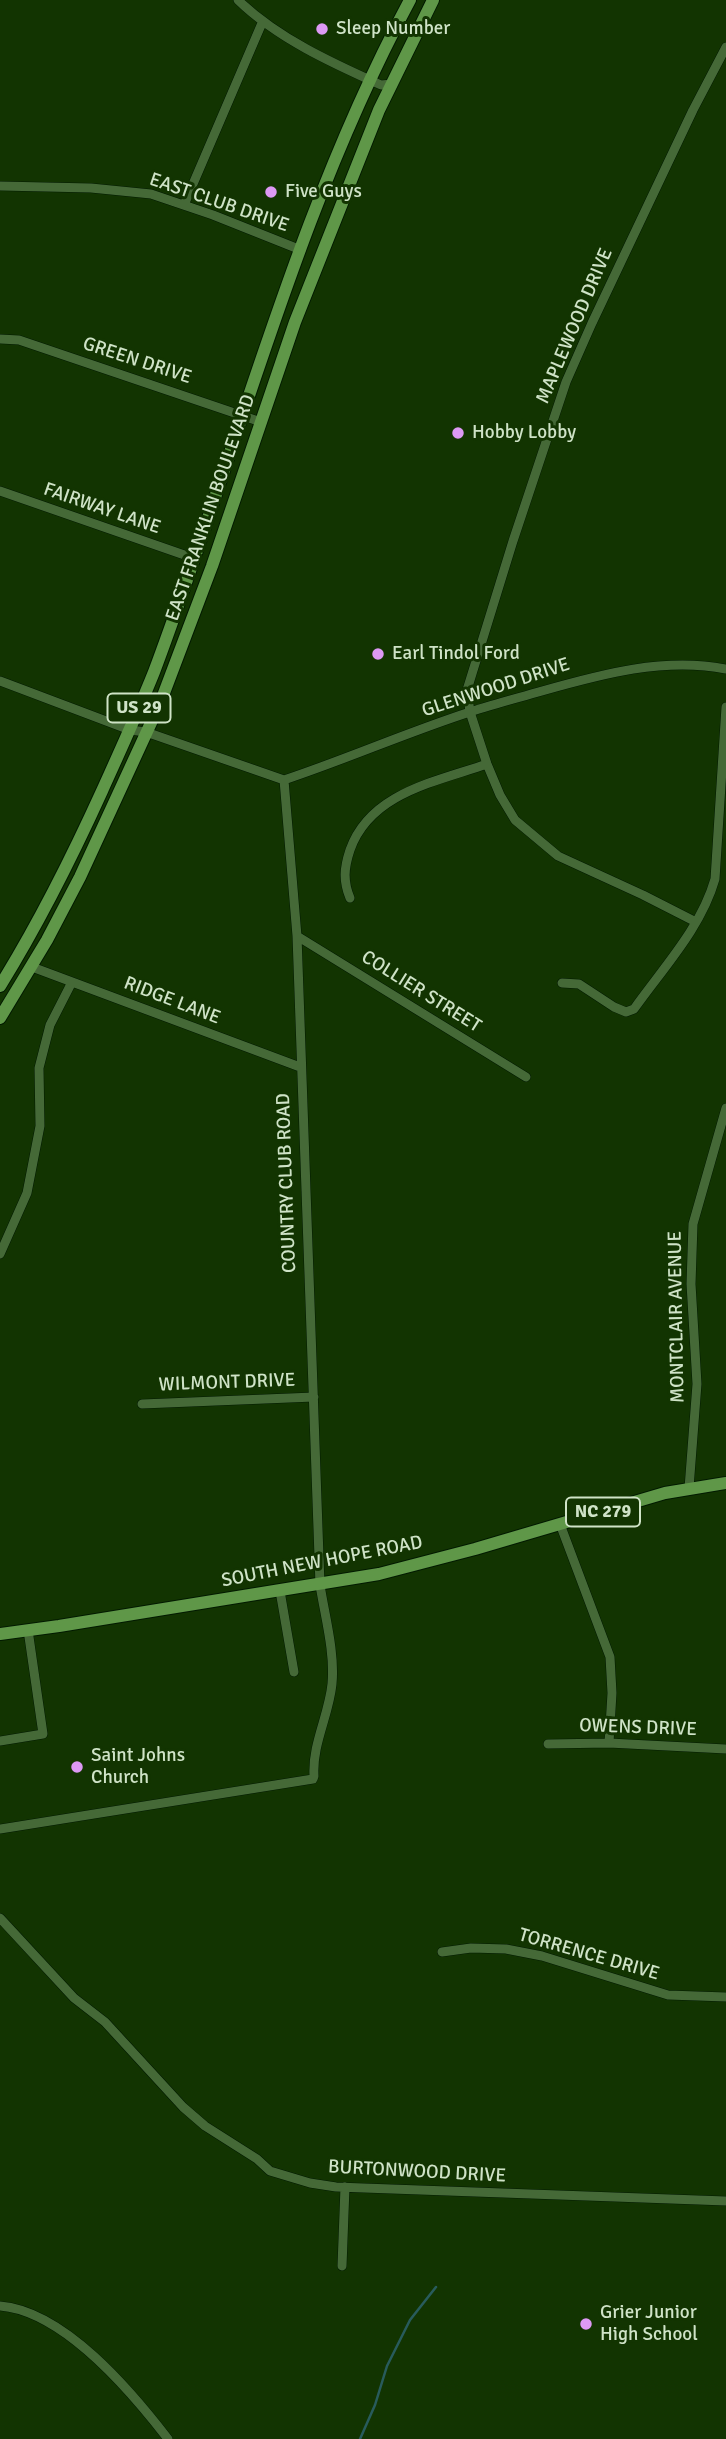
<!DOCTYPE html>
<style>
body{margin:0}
canvas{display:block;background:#123401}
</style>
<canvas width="726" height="2439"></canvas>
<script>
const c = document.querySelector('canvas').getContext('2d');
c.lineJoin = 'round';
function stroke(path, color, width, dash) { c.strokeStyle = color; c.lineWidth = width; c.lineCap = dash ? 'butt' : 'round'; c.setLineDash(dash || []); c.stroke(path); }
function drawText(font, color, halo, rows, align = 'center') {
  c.font = font + ' Signika,sans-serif'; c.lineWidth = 6; c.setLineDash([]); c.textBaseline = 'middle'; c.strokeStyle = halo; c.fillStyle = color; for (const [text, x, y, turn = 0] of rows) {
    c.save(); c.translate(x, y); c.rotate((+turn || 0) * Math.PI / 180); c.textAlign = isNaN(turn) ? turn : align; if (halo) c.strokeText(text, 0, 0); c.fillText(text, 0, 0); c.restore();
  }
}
const stream = new Path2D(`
 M360 2439 375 2405 387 2366 410 2320 436 2287`);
const minor = new Path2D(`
 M238 0C277 38 332 63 381 85L392 84
 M0 186 91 188 151 194 213 215 301 250
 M184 205 262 23
 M0 339 19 340 261 422
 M0 491 193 558
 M0 681 130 730 146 732 284 780
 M284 780C347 759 408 732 470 712 494 704 518 698 542 691 602 674 664 657 726 669
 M350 898C343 881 344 868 350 850 370 793 435 782 487 764
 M696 922 643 895 558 856 515 820 500 795 487 764 470 712 467 690 513 541 566 382 592 323 693 110 726 47
 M297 936 526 1077
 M32 967 300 1067
 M562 983 579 984 614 1007 626 1012 634 1009C663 968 701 928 715 879L726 707
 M0 1254 27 1193 40 1126 39 1068 50 1025 72 982
 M142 1404 314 1397
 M689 1488 697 1384 691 1284 693 1224 726 1108
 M560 1524 610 1657 612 1693 609 1743
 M280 1591 294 1672
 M0 1741 43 1734 28 1630
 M548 1744 609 1743 726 1749
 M0 1829 313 1779 314 1776C312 1744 329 1715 332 1684 335 1652 325 1617 320 1585L297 936 284 780
 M0 1918 74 1998 105 2022 183 2107 205 2126 257 2159 270 2171 310 2183 336 2187 726 2201
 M442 1952 471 1948 506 1949 542 1956 668 1995 726 1997
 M342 2266 345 2187
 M0 2306C64 2311 131 2391 168 2439`);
const major = new Path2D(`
 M0 986C39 923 72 857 102 791 120 751 138 712 154 672 238 448 296 212 410 0
 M0 1018 47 940 80 877 161 701 212 566 295 322 379 110 433 0
 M0 1634 59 1626 379 1574 475 1549 665 1493 726 1483`);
const markers = [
 [322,29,7,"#dd99f4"],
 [271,192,7,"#dd99f4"],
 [458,433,7,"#dd99f4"],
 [378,654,7,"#dd99f4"],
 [77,1767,7,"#dd99f4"],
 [586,2324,7,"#dd99f4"]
];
const shields = [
 [139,708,63],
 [603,1512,74]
];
const shieldNames = [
 ["US 29",139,708],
 ["NC 279",603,1512]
];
const poiNames = [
 ["Sleep Number",336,29],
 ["Five Guys",285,192],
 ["Hobby Lobby",472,433],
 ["Earl Tindol Ford",392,654],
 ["Saint Johns",91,1756],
 ["Church",91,1778],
 ["Grier Junior",600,2313],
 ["High School",600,2335]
];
const streetNames = [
 ["EAST CLUB DRIVE",219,203,19],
 ["MAPLEWOOD DRIVE",575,326,-67],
 ["GREEN DRIVE",137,361,18],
 ["EAST FRANKLIN BOULEVARD",211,508,-71],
 ["FAIRWAY LANE",102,509,19],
 ["GLENWOOD DRIVE",496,688,-18],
 ["COLLIER STREET",421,992,32],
 ["RIDGE LANE",172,1001,21],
 ["COUNTRY CLUB ROAD",287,1183,-92],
 ["MONTCLAIR AVENUE",677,1317,-91],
 ["WILMONT DRIVE",227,1383,-2],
 ["SOUTH NEW HOPE ROAD",322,1562,-11],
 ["OWENS DRIVE",638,1728,2],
 ["TORRENCE DRIVE",589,1955,16],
 ["BURTONWOOD DRIVE",417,2172,3]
];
stroke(stream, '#285b5c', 2.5);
stroke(minor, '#021a00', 10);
stroke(major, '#021a00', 14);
stroke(minor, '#456937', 9);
stroke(major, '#5f9748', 12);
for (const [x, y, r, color] of markers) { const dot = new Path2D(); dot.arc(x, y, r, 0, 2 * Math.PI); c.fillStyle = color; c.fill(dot); stroke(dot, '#123401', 2.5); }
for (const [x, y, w] of shields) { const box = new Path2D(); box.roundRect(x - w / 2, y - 14.5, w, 29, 5); c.fillStyle = '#123401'; c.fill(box); stroke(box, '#cfe3c7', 2); }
drawText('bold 18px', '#cfe3c7', null, shieldNames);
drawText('19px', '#cfe3c7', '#123401', poiNames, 'left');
drawText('19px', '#cfe3c7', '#123401', streetNames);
</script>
